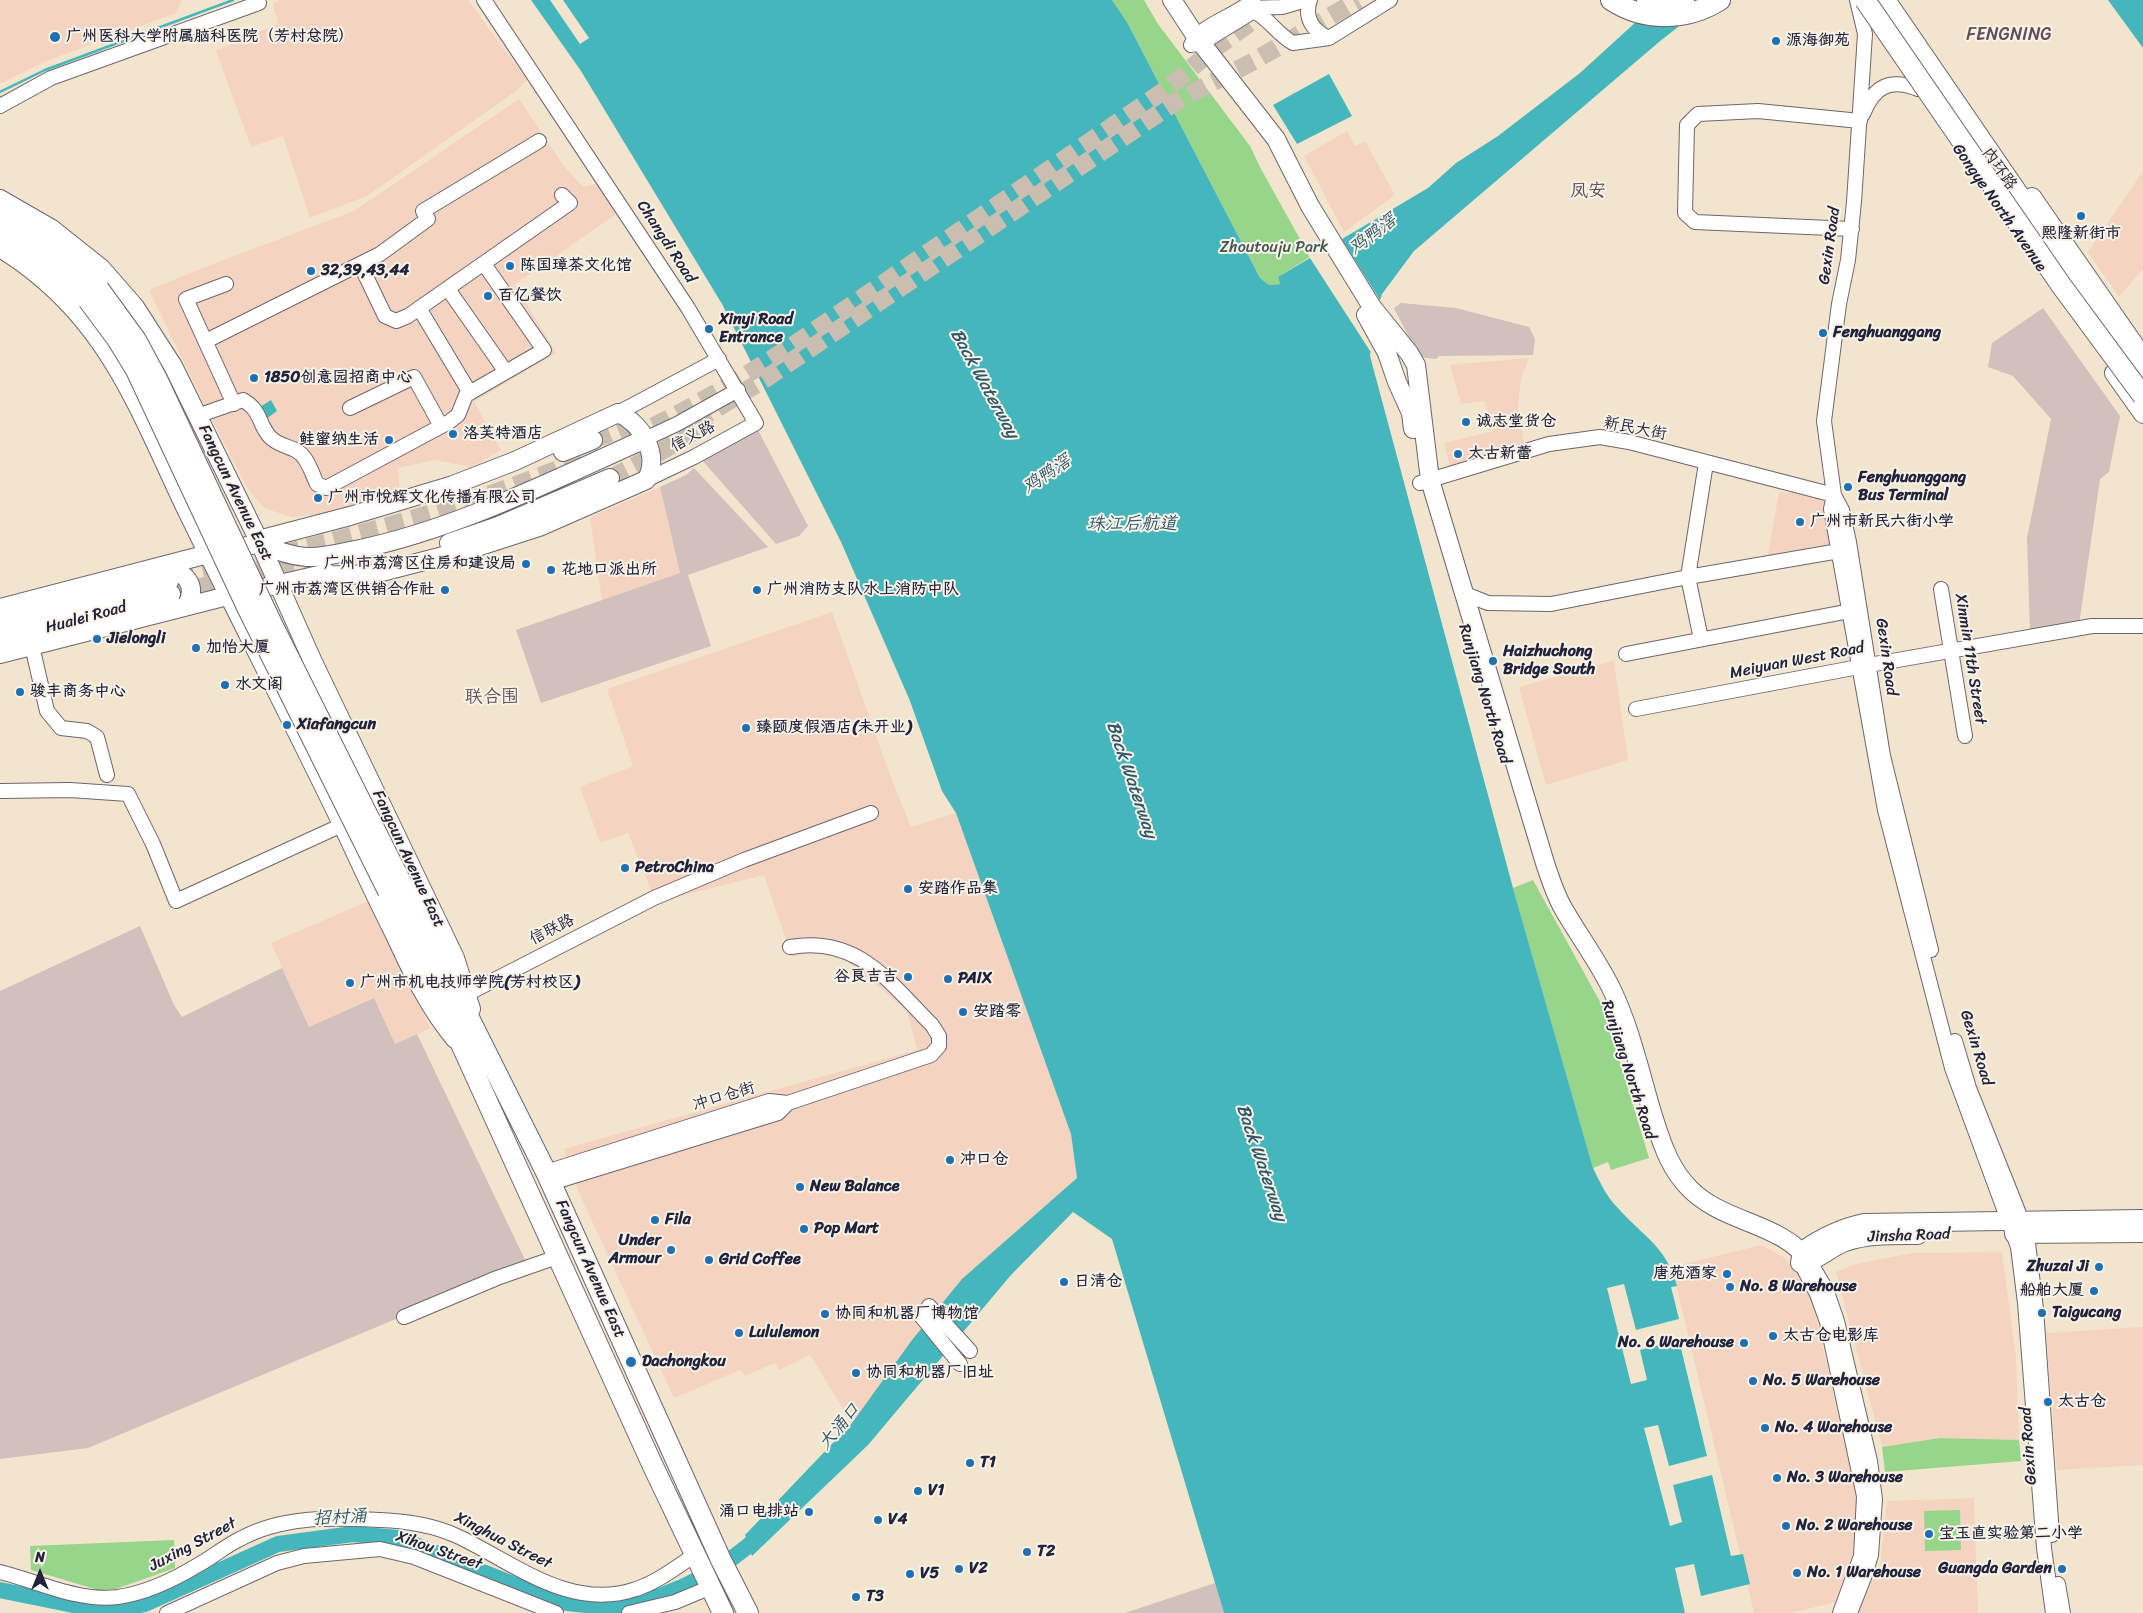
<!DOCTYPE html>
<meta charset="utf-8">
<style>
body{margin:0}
#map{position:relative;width:2143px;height:1613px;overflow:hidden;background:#f3e5cd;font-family:Sriracha,sans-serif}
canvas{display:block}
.north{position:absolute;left:15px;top:1548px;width:50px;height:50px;-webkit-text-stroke:4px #f7f3e8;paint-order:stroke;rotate:0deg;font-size:14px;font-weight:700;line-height:20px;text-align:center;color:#22223b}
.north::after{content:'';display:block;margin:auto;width:18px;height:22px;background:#22223b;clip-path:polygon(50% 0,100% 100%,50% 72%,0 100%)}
</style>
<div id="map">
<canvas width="2143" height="1613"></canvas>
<div class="north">N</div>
</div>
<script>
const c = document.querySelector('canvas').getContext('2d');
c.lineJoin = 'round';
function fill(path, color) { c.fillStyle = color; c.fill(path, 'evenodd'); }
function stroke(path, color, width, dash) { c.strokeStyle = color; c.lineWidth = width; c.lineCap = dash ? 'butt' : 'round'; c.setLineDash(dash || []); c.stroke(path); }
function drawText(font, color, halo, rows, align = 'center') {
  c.font = font + ' Sriracha,"LXGW WenKai TC",sans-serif'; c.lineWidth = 4; c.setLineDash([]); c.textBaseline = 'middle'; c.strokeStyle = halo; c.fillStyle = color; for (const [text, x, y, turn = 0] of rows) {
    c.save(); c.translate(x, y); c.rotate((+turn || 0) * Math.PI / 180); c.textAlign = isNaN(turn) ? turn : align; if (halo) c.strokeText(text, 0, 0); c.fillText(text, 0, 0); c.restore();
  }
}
const built = new Path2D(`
 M0 0H182L176 13 44 62 0 84Z
 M279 0H468L527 80 516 91 367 196 310 218 283 136 251 147 216 51 278 23 273 4Z
 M519 99 563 165 583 187 606 181 624 209 515 284 556 353 474 402 501 450 472 467 434 460 398 468 400 491 331 513 291 517 264 508 248 489 206 408 149 290 205 267 354 211Z
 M1347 131 1355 146 1365 141 1395 195 1344 232 1304 156Z
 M2143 171V269L2119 297 2088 252Z
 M1529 358 1521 378 1518 408 1525 449 1451 471 1444 443 1493 431 1485 401 1461 404 1450 365Z
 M660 487 680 573 602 601 590 517Z
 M1779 492 1823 495 1830 549 1767 559Z
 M832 612 890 775 911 827 956 813 1071 1134 1077 1178 962 1279 912 1340 852 1423 810 1355 779 1370 775 1363 745 1376 741 1370 674 1398 578 1191 564 1149 917 1050 907 1011 843 957 811 953 792 957 764 875 660 901 654 898 628 833 600 843 580 787 633 766 607 689Z
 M1614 661 1628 760 1546 785 1519 687Z
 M373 899 430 1028 395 1044 374 998 309 1027 271 943Z
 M1761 1245 1782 1256 1796 1270 1812 1298 1859 1511 1856 1544 1836 1602 1791 1613H1754L1672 1267Z
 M2002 1252 2016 1357 2019 1440 1940 1438 1882 1447 1836 1272 1856 1264 1912 1253Z
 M2141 1327 2143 1328V1465L2057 1470 2046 1333Z
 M1974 1498 1978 1613H1857L1880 1566 1887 1501Z`);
const industrial = new Path2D(`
 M1401 303 1456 308 1529 327 1535 339 1533 355 1439 356 1436 359 1419 357 1394 308Z
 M2043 308 2120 416 2109 472 2100 479 2079 625 2030 634 2027 538 2051 419 2013 376 1988 367 1992 343Z
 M758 430 808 526 799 536 776 544 700 458Z
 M694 468 768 547 688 575 711 646 541 703 516 630 680 573 660 487 686 475Z
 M140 926 174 1005 182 1017 282 968 309 1027 374 998 395 1044 417 1034 527 1264 88 1448 0 1459V991Z
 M1215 1583 1224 1613H1125Z`);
const green = new Path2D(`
 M1112 0H1144L1158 24 1250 146 1261 169 1310 257 1278 277 1280 284 1269 285 1260 278 1127 22Z
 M1533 880 1604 1009 1649 1158 1611 1170 1608 1162 1593 1168 1513 888Z
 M1940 1438 2019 1440 2021 1461 1885 1472 1882 1447Z
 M1960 1510 1961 1550 1925 1551 1924 1511Z
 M174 1540 175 1568 116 1589 98 1590 31 1570 30 1546Z`);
const water = new Path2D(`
 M531 0H1112L1127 22 1260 278 1269 285 1280 284 1278 277 1428 188 1456 163 1498 136 1580 73 1660 0H1712L1659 42 1414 251 1382 294 1375 316 1370 356 1513 888 1593 1168C1600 1182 1606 1196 1617 1207 1642 1236 1666 1245 1677 1286L1671 1287 1679 1319 1636 1330 1624 1284 1607 1288 1631 1384 1647 1380 1640 1350 1679 1340 1707 1456 1669 1466 1658 1425 1644 1428 1670 1526 1682 1522 1673 1485 1712 1475 1731 1556 1743 1554 1750 1584 1701 1596 1694 1564 1675 1568 1685 1613H1224L1112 1239 1073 1212 1011 1275 868 1445 752 1556 745 1535 852 1423 912 1340 962 1279 1077 1178 1071 1134 956 813 942 791 910 701 841 542 722 304 581 71Z
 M2108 0H2143V48Z
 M1329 74 1352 116 1297 144 1273 105Z
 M271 400 277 411 266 419 260 407Z`);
const pier = new Path2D(`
 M550 0H563L589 38 580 44Z
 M1340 236 1382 303 1377 316 1372 354 1308 255Z`);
const stream = new Path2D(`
 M0 92 45 70 233 0`);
const river = new Path2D(`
 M0 1590 108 1612 145 1604 278 1544 353 1534 398 1538 555 1601C578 1605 605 1608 628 1604 679 1595 726 1567 763 1533`);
const majorTunnel = new Path2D(`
 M694 422 765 379 1177 101 1254 61 1358 0
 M629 438C686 412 739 380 792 346L1168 88 1210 52 1281 0
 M593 440 642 420
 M610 478C645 461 679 443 710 419
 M177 580C316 545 455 514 587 457
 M171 594 316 559`);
const minor = new Path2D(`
 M484 0 688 308 756 423 694 457 646 480
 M1253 0C1236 16 1199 25 1191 45L1202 43 1254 11C1269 19 1277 34 1293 43L1329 38
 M1310 0C1304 17 1312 31 1329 38L1390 0
 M1857 0 1865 34 1854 202 1848 260 1839 304 1824 421 1834 495 1831 509 1885 810 1952 1068 2018 1247 2025 1303 2044 1548 2053 1613
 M1249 8 1282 7 1306 0
 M0 106 51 78 259 3
 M1863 114C1874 86 1890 78 1918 89L1929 82
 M1852 229 1695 222 1685 213 1687 125 1698 114 1758 111 1860 121
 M360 264 385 316 396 321 408 316 570 203 562 195
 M226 284 186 299 234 404
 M448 289 506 372
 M419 308 470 393
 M206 341 380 254 428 219 423 211 539 141
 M350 408 414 377 441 426
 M618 413 719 359
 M197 416 243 400C262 411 258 424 270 437 277 445 289 446 297 451 308 457 312 474 317 484L326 488 449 422 458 415 466 395 544 350 484 264
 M645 439 677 424 738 390
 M1420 483 1549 444 1600 437 1629 442 1834 495
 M1834 495 1842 510 1849 542 1883 756 1931 950
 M1941 589 1965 736
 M1465 594 1488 603 1551 604 1688 577 1839 551
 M1701 639 1688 577 1706 463
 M32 646 47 711 61 728 87 731 97 737 107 775
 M1626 654 1850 611
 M1636 709 1869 665 2092 626H2143
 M0 791 70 790 128 794 153 844 176 901 342 825
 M467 994 654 898 744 860 871 813
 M1955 1041 1969 1088 2018 1211 2028 1243 2036 1309 2052 1535
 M546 1172 769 1101 788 1103 931 1055 939 1046V1036L932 1025C889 982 858 935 790 947
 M551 1183 778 1113 788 1103
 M1810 1262 1826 1289 1837 1321 1870 1461 1875 1499 1871 1555 1865 1575 1850 1613
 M1803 1267 1817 1294 1827 1322 1864 1496 1861 1556 1840 1613
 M929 1306 970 1351
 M921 1316 960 1364
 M404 1317 497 1278 557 1257
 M0 1572C37 1581 78 1602 118 1597 145 1593 175 1579 198 1565 213 1557 225 1546 240 1539 284 1515 332 1518 380 1520 407 1521 433 1525 457 1536 513 1562 570 1612 636 1589 658 1582 676 1567 695 1555
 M2058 1584 2063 1613
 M167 1613 277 1563 304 1556 380 1549 414 1557 556 1613
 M629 1613 675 1602 711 1587`);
const major = new Path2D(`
 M1172 0 1195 35 1276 139 1310 206 1372 307 1409 353 1416 365 1430 480 1545 863C1550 878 1555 894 1563 908 1579 936 1598 961 1612 990 1632 1032 1641 1078 1655 1122 1663 1147 1671 1170 1690 1189 1725 1224 1781 1222 1810 1262
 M2032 197 2143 357
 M0 199 52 229 101 268 135 307 173 366 260 543 313 662 455 958 471 1009
 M0 248C106 313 136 404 187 511 238 616 292 720 343 826 360 863 377 899 395 935 412 972 429 1008 455 1039
 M1366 315 1387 353 1397 382 1411 413 1413 429
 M2114 373 2143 414
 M563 452 593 440
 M260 543 266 538 350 516 453 485 515 461 618 413C642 423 661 457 646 480L539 527 474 548 374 574 316 576
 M260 543C274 550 291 556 307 557 325 558 343 552 360 549 459 528 553 480 645 439
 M449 543 498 526 610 478
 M167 565C185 574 198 584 187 605
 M267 587 327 573
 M0 608 208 554 271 541
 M0 626 169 582
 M0 640 171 594
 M0 654 239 593
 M2014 1234 2143 1233
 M1800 1263 1802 1251C1822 1237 1840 1228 1864 1223L2143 1219
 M1800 1263C1817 1262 1829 1248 1845 1242 1868 1234 1894 1235 1918 1235`);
const highway = new Path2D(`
 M1611 0C1644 22 1687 21 1720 0
 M1647 0 1663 2 1684 0
 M1885 0 2116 337 2143 372
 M0 213 65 256 99 289
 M0 231C34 251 61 272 88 300
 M402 884 546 1172 721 1560 748 1613
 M388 891 437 991 652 1464 723 1613`);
const highwayBridge = new Path2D(`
 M1865 0 2061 285 2143 396
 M99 289 136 340 157 379 271 622 402 884
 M88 300 117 339 136 370 246 605 388 891`);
const markers = [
 [55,37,6,"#1f6fb2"],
 [1776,41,5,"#1f6fb2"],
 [2081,216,5,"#1f6fb2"],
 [510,266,5,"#1f6fb2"],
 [311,271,5,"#1f6fb2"],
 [488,296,5,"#1f6fb2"],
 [709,329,5,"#1f6fb2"],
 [1823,333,5,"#1f6fb2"],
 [254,378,5,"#1f6fb2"],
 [1466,422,5,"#1f6fb2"],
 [453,434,5,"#1f6fb2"],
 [389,440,5,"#1f6fb2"],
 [1458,454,5,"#1f6fb2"],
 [1848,487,5,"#1f6fb2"],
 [318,498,5,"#1f6fb2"],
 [1800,522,5,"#1f6fb2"],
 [526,564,5,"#1f6fb2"],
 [551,570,5,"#1f6fb2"],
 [445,590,5,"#1f6fb2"],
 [757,590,5,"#1f6fb2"],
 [97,639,5,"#1f6fb2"],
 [196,648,5,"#1f6fb2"],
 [1493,661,5,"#1f6fb2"],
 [225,685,5,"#1f6fb2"],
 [20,692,5,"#1f6fb2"],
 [287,725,5,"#1f6fb2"],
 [746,728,5,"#1f6fb2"],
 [625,868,5,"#1f6fb2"],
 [908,889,5,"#1f6fb2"],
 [908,977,5,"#1f6fb2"],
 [948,979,5,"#1f6fb2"],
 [350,983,5,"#1f6fb2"],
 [963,1012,5,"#1f6fb2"],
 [950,1160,5,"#1f6fb2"],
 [800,1187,5,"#1f6fb2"],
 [655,1220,5,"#1f6fb2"],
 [804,1229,5,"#1f6fb2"],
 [671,1250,5,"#1f6fb2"],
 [709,1260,5,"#1f6fb2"],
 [2099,1267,5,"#1f6fb2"],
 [1727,1274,5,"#1f6fb2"],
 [1064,1282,5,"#1f6fb2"],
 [1730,1287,5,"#1f6fb2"],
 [2094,1291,5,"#1f6fb2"],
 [2042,1313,5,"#1f6fb2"],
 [825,1314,5,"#1f6fb2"],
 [739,1333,5,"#1f6fb2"],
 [1773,1336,5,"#1f6fb2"],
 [1744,1343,5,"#1f6fb2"],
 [631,1362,6,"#1f6fb2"],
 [856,1373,5,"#1f6fb2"],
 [1753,1381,5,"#1f6fb2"],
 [2048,1402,5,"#1f6fb2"],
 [1765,1428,5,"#1f6fb2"],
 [970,1463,5,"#1f6fb2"],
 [1777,1478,5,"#1f6fb2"],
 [918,1491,5,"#1f6fb2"],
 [809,1512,5,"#1f6fb2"],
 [878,1520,5,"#1f6fb2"],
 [1786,1526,5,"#1f6fb2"],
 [1929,1534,5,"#1f6fb2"],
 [1027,1552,5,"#1f6fb2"],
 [959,1569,5,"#1f6fb2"],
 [2062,1569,5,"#1f6fb2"],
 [1797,1573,5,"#1f6fb2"],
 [910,1574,5,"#1f6fb2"],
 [856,1597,5,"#1f6fb2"]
];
const poiNames = [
 ["广州医科大学附属脑科医院（芳村总院）",66,37],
 ["源海御苑",1786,41],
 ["熙隆新街市",2081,234,"center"],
 ["陈国璋茶文化馆",520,266],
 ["32,39,43,44",321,271],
 ["百亿餐饮",498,296],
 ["Xinyi Road",719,320],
 ["Entrance",719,338],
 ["Fenghuanggang",1833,333],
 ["1850创意园招商中心",264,378],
 ["诚志堂货仓",1476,422],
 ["洛芙特酒店",463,434],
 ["鲑蜜纳生活",379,440,"right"],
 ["太古新蕾",1468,454],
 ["Fenghuanggang",1858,478],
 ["Bus Terminal",1858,496],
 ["广州市悦辉文化传播有限公司",328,498],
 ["广州市新民六街小学",1810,522],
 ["广州市荔湾区住房和建设局",516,564,"right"],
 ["花地口派出所",561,570],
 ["广州市荔湾区供销合作社",435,590,"right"],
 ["广州消防支队水上消防中队",767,590],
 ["Jielongli",107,639],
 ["加怡大厦",206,648],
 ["Haizhuchong",1503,652],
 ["Bridge South",1503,670],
 ["水文阁",235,685],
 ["骏丰商务中心",30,692],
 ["Xiafangcun",297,725],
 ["臻颐度假酒店(未开业)",756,728],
 ["PetroChina",635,868],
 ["安踏作品集",918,889],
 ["谷良吉吉",898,977,"right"],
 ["PAIX",958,979],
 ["广州市机电技师学院(芳村校区)",360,983],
 ["安踏零",973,1012],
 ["冲口仓",960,1160],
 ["New Balance",810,1187],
 ["Fila",665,1220],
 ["Pop Mart",814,1229],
 ["Under",661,1241,"right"],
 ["Armour",661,1259,"right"],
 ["Grid Coffee",719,1260],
 ["Zhuzai Ji",2089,1267,"right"],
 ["唐苑酒家",1717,1274,"right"],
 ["日清仓",1074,1282],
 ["No. 8 Warehouse",1740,1287],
 ["船舶大厦",2084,1291,"right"],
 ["Taigucang",2052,1313],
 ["协同和机器厂博物馆",835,1314],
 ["Lululemon",749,1333],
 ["太古仓电影库",1783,1336],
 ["No. 6 Warehouse",1734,1343,"right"],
 ["Dachongkou",642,1362],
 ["协同和机器厂旧址",866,1373],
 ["No. 5 Warehouse",1763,1381],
 ["太古仓",2058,1402],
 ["No. 4 Warehouse",1775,1428],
 ["T1",980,1463],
 ["No. 3 Warehouse",1787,1478],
 ["V1",928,1491],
 ["涌口电排站",799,1512,"right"],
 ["V4",888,1520],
 ["No. 2 Warehouse",1796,1526],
 ["宝玉直实验第二小学",1939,1534],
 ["T2",1037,1552],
 ["V2",969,1569],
 ["Guangda Garden",2052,1569,"right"],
 ["No. 1 Warehouse",1807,1573],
 ["V5",920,1574],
 ["T3",866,1597]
];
const streetNames = [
 ["内环路",1999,169,55],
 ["Gongye North Avenue",1999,208,55],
 ["Changdi Road",666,242,57],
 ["Gexin Road",1830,246,-82],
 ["新民大街",1635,429,11],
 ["信义路",693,437,-28],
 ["Fangcun Avenue East",235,493,64],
 ["Hualei Road",86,618,-15],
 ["Gexin Road",1886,657,82],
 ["Xinmin 11th Street",1970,659,81],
 ["Meiyuan West Road",1797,661,-11],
 ["Runjiang North Road",1484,694,73],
 ["Fangcun Avenue East",408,859,65],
 ["信联路",552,930,-27],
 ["Gexin Road",1976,1048,73],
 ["Runjiang North Road",1628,1070,72],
 ["冲口仓街",724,1097,-17],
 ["Jinsha Road",1909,1236,-2],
 ["Fangcun Avenue East",590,1269,66],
 ["Gexin Road",2029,1446,-94],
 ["Xinghua Street",503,1541,27],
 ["Juxing Street",193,1545,-28],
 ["Xihou Street",439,1551,19]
];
const parkNames = [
 ["Zhoutouju Park",1274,248]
];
const neighbourhoodNames = [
 ["FENGNING",2009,35],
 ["凤安",1588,191],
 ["联合围",492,697]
];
const waterNames = [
 ["鸡鸭滘",1373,235,-37],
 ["Back Waterway",984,384,61],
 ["鸡鸭滘",1047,475,-34],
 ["珠江后航道",1132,524],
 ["Back Waterway",1131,780,71],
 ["Back Waterway",1261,1163,71],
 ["大涌口",840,1427,-50],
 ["招村涌",340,1518,-3]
];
fill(built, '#f5d3c1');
fill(industrial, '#d1c0bc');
fill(green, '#97d58b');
fill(water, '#46b6bd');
fill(pier, '#f3e5cd');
stroke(stream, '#46b6bd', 2.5);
stroke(river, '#46b6bd', 16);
stroke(majorTunnel, '#c9beb0', 18, [18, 9]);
stroke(minor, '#6b666e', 16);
stroke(major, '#6b666e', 20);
stroke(highway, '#6b666e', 22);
stroke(minor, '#fff', 14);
stroke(major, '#fff', 18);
stroke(highway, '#fff', 20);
stroke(highwayBridge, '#6b666e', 22, []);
stroke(highwayBridge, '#fff', 20);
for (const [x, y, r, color] of markers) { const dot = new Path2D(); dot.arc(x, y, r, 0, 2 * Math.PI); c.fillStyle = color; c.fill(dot); stroke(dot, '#f7f3e8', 2); }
drawText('bold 16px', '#22223b', '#f7f3e8', poiNames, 'left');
drawText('16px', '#22223b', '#f7f3e8', streetNames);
drawText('16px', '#455853', '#f7f3e8', parkNames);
drawText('18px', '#634c55', '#f7f3e8', neighbourhoodNames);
drawText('italic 18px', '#2f5668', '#f7f3e8', waterNames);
</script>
